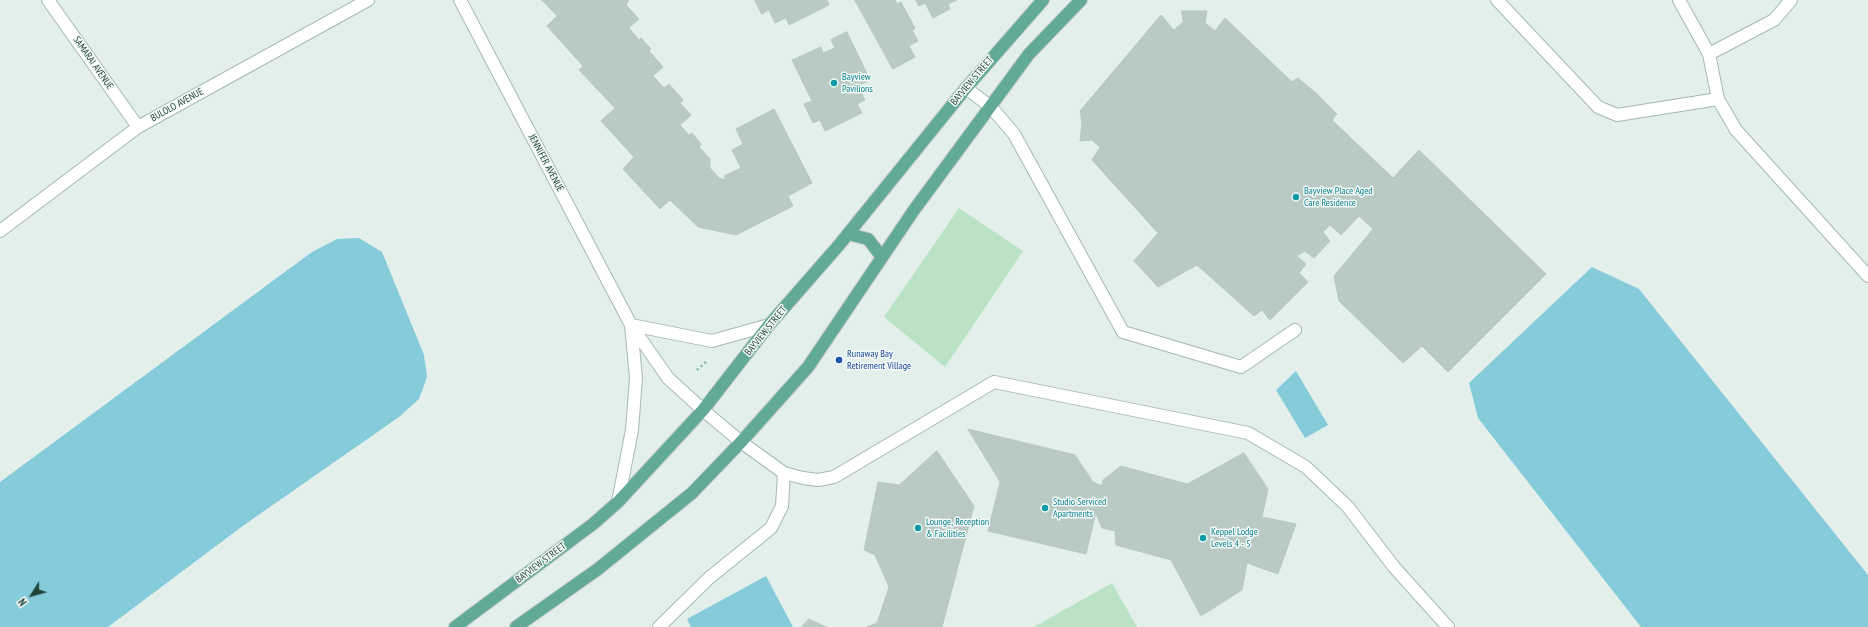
<!DOCTYPE html>
<style>
body{margin:0}
#map{position:relative;width:1868px;height:627px;overflow:hidden;background:#e3efea;font-family:"PT Sans Narrow",sans-serif}
canvas{display:block}
.north{position:absolute;left:12px;top:575px;width:40px;height:40px;-webkit-text-stroke:3px #f4faf7;paint-order:stroke;rotate:233deg;font-size:11px;font-weight:700;line-height:16px;text-align:center;color:#20433a}
.north::after{content:'';display:block;margin:auto;width:14px;height:18px;background:#20433a;clip-path:polygon(50% 0,100% 100%,50% 72%,0 100%)}
</style>
<div id="map">
<canvas width="1868" height="627"></canvas>
<div class="north">N</div>
</div>
<script>
const c = document.querySelector('canvas').getContext('2d');
c.lineJoin = 'round';
function fill(path, color) { c.fillStyle = color; c.fill(path, 'evenodd'); }
function stroke(path, color, width, dash) { c.strokeStyle = color; c.lineWidth = width; c.lineCap = dash ? 'butt' : 'round'; c.setLineDash(dash || []); c.stroke(path); }
function drawText(font, color, halo, rows, align = 'center') {
  c.font = font + ' "PT Sans Narrow",sans-serif'; c.lineWidth = 3; c.setLineDash([]); c.textBaseline = 'middle'; c.strokeStyle = halo; c.fillStyle = color; for (const [text, x, y, turn = 0] of rows) {
    c.save(); c.translate(x, y); c.rotate((+turn || 0) * Math.PI / 180); c.textAlign = isNaN(turn) ? turn : align; if (halo) c.strokeText(text, 0, 0); c.fillText(text, 0, 0); c.restore();
  }
}
const green = new Path2D(`
 M959 208 1023 251 945 367 884 317Z
 M1112 583 1137 627H1034Z`);
const water = new Path2D(`
 M359 238 382 252 424 355 427 377 419 399 399 417 244 525 108 627H0V482L312 252 337 239Z
 M1592 267 1639 289 1868 575V627H1641L1478 418 1469 383Z
 M1296 371 1328 425 1305 438 1276 390Z
 M766 576 793 627H691L687 619Z`);
const building = new Path2D(`
 M542 0H629L626 5 639 19 629 28 639 40 641 38 651 49 649 51 663 67 653 76 664 88 669 84 683 100 680 103 691 115 680 125 689 135 692 133 701 144 699 147 710 159V168L719 178 726 180 724 176 741 168 732 150 743 144 736 129 774 109 812 183 788 196 793 206 736 235 698 227 670 200 660 209 623 169 634 157 601 121 615 108 579 70 583 66 547 26 557 16Z
 M755 0H827L829 5 789 25 786 18 775 23 769 10 762 14Z
 M855 0H895L897 4 901 2 915 28 912 30 918 41 909 46 915 57 893 69Z
 M916 0H957L948 4 950 9 933 18 925 3 919 6Z
 M1182 11H1207L1205 23 1215 31 1225 18 1292 82 1298 78 1317 94 1337 114 1332 120 1393 178 1419 150 1546 274 1448 372 1422 346 1403 363 1339 301 1334 276 1373 229 1359 216 1341 235 1330 225 1323 232 1330 241 1314 258 1305 251 1297 256 1306 264 1299 273 1308 282 1270 320 1262 310 1254 316 1197 265 1158 287 1134 261 1158 233 1092 160 1100 147 1092 140 1080 141 1082 123 1080 111 1161 15 1174 30 1183 22Z
 M847 32 870 80 858 86 865 100 857 104 862 113 825 131 820 120 813 123 804 104 812 101 792 60 821 47 823 53 835 48 831 40Z
 M968 429 1075 455 1093 482 1102 486 1086 554 988 531 1000 482Z
 M937 451 974 506 942 627H867L877 623 889 587 875 555 864 550 878 482 899 485Z
 M1244 453 1268 489 1262 517 1296 524 1278 574 1247 563 1242 590 1201 616 1171 560 1116 545 1115 531 1102 528 1096 514 1103 480 1121 466 1187 484Z
 M809 619 826 627H802Z`);
const path = new Path2D(`
 M697 370 707 361`);
const minor = new Path2D(`
 M48 0 138 127
 M460 0 631 325 668 378 703 410 741 442 784 473 803 478 818 480 834 477 994 382 1248 433 1306 467 1348 507 1394 567 1448 627
 M1497 0 1598 107 1617 115 1718 99
 M1679 0 1709 54 1718 99 1736 130 1868 276
 M1709 54 1774 20 1791 0
 M966 88 991 107 1014 134 1123 332 1241 367 1295 330
 M0 231 138 127 368 0
 M618 502 632 430 636 378 631 325 712 341 769 325
 M659 627 709 578 771 528 782 506 784 473`);
const major = new Path2D(`
 M848 234 868 239 882 257
 M455 627 593 524 618 502 703 410 769 325 839 245 966 88 1043 0
 M516 627 598 569 692 493 741 442 808 367 914 210 1029 54 1081 0`);
const markers = [
 [834,83,4,"#0f9aa8"],
 [1296,197,4,"#0f9aa8"],
 [839,360,4,"#1a4fb4"],
 [1045,508,4,"#0f9aa8"],
 [918,528,4,"#0f9aa8"],
 [1203,538,4,"#0f9aa8"]
];
const streetNames = [
 ["SAMARAI AVENUE",93,63,55],
 ["BAYVIEW STREET",972,81,-50],
 ["BULOLO AVENUE",177,105,-29],
 ["JENNIFER AVENUE",546,163,62],
 ["BAYVIEW STREET",766,331,-51],
 ["BAYVIEW STREET",541,563,-37]
];
const cultureNames = [
 ["Bayview",842,77],
 ["Pavilions",842,89],
 ["Bayview Place Aged",1304,191],
 ["Care Residence",1304,203],
 ["Studio Serviced",1053,502],
 ["Apartments",1053,514],
 ["Lounge, Reception",926,522],
 ["& Facilities",926,534],
 ["Keppel Lodge",1211,532],
 ["Levels 4 - 5",1211,544]
];
const transitNames = [
 ["Runaway Bay",847,354],
 ["Retirement Village",847,366]
];
fill(green, '#bae2c5');
fill(water, '#85cbda');
fill(building, '#b8cac3');
stroke(building, '#b5c9c1', 1);
stroke(minor, '#a5b8b2', 14);
stroke(major, '#c1cac8', 14);
stroke(path, '#80b6a6', 2.5, [2, 3]);
stroke(minor, '#fff', 12);
stroke(major, '#62a998', 12);
for (const [x, y, r, color] of markers) { const dot = new Path2D(); dot.arc(x, y, r, 0, 2 * Math.PI); c.fillStyle = color; c.fill(dot); stroke(dot, '#f4faf7', 1.5); }
drawText('10px', '#20433a', '#f4faf7', streetNames);
drawText('10px', '#0d838f', '#f4faf7', cultureNames, 'left');
drawText('10px', '#164399', '#f4faf7', transitNames, 'left');
</script>
